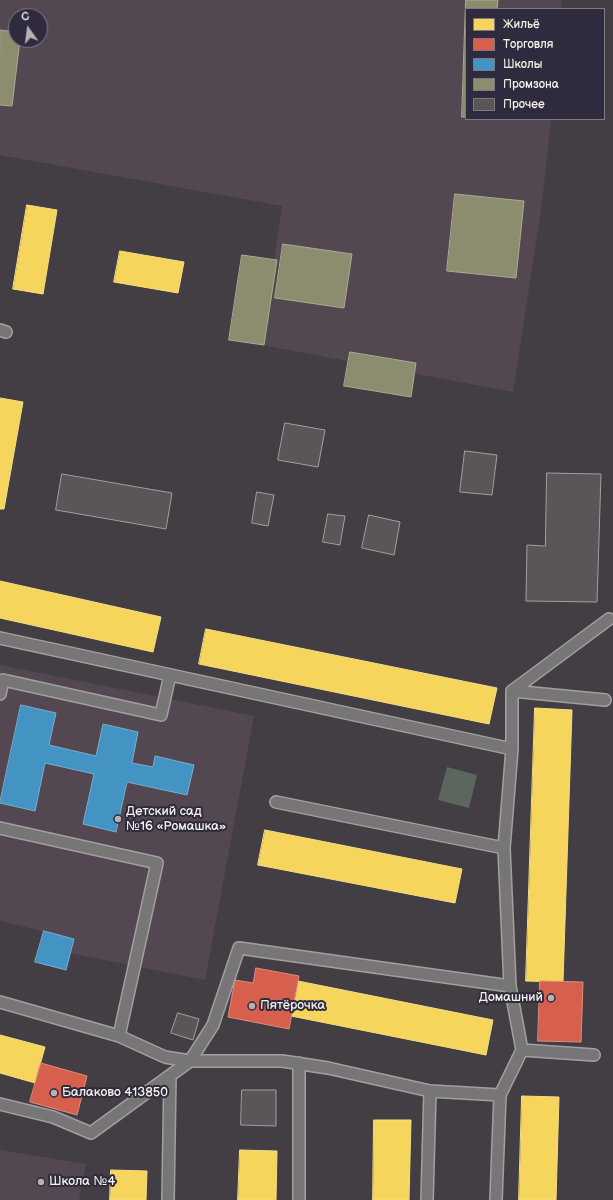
<!DOCTYPE html>
<meta charset="utf-8">
<style>
body{margin:0}
#map{position:relative;width:613px;height:1200px;overflow:hidden;background:#433e44;font-family:"Balsamiq Sans",sans-serif}
canvas{display:block}
.legend{position:absolute;left:465px;top:8px;width:140px;height:112px;box-sizing:border-box;background:#2f2a3d;border:1px solid #7e7a81;margin:0;padding:5px 7px;list-style:none;font-size:12px;color:#f4f1e8}
.legend li{display:flex;align-items:center;gap:8px;height:20px}
.legend b{width:20px;border:1px solid #7e7a81}
.north{position:absolute;left:8px;top:8px;width:40px;height:40px;box-sizing:border-box;background:#2f2a3d;border:1px solid #7e7a81;border-radius:50%;rotate:346deg;font-size:11px;font-weight:700;line-height:16px;text-align:center;color:#f4f1e8}
.north::after{content:'';display:block;margin:auto;width:14px;height:18px;background:#b6b2af;clip-path:polygon(50% 0,100% 100%,50% 72%,0 100%)}
</style>
<div id="map">
<canvas width="613" height="1200"></canvas>
<ul class="legend">
<li><b style="height:11px;background:#f6d55c"></b>Жильё</li>
<li><b style="height:11px;background:#d6604d"></b>Торговля</li>
<li><b style="height:11px;background:#4393c3"></b>Школы</li>
<li><b style="height:11px;background:#8c8c6e"></b>Промзона</li>
<li><b style="height:11px;background:#5a5557"></b>Прочее</li>
</ul>
<div class="north">С</div>
</div>
<script>
const c = document.querySelector('canvas').getContext('2d');
c.lineJoin = 'round';
function fill(path, color) { c.fillStyle = color; c.fill(path, 'evenodd'); }
function stroke(path, color, width, dash) { c.strokeStyle = color; c.lineWidth = width; c.lineCap = dash ? 'butt' : 'round'; c.setLineDash(dash || []); c.stroke(path); }
function drawText(font, color, halo, rows, align = 'center') {
  c.font = font + ' "Balsamiq Sans",sans-serif'; c.lineWidth = 4; c.setLineDash([]); c.textBaseline = 'middle'; c.strokeStyle = halo; c.fillStyle = color; for (const [text, x, y, turn = 0] of rows) {
    c.save(); c.translate(x, y); c.rotate((+turn || 0) * Math.PI / 180); c.textAlign = isNaN(turn) ? turn : align; if (halo) c.strokeText(text, 0, 0); c.fillText(text, 0, 0); c.restore();
  }
}
const built = new Path2D(`
 M0 0H562L561 9H466V119H551L542 203 513 392 262 345 282 206 0 155ZM16 16H40V40H16Z
 M0 665 254 716 205 980 70 953 74 939 0 921Z
 M0 1150 86 1164 79 1200H0Z`);
const green = new Path2D(`
 M447 767 477 775 469 808 438 800Z`);
const homes = new Path2D(`
 M27 205 57 210 43 294 13 289Z
 M120 251 184 262 178 293 114 282Z
 M0 398 23 402 4 509H0Z
 M0 581 161 617 153 652 0 618Z
 M206 629 497 688 489 724 199 664Z
 M535 708 572 710 563 982 526 981Z
 M265 830 462 869 455 903 258 865Z
 M298 981 493 1020 486 1055 291 1016Z
 M0 1035 45 1047 35 1083 0 1073Z
 M522 1096 559 1097 556 1200H519Z
 M374 1120H411L409 1200H373Z
 M240 1150 277 1151 276 1200H238Z
 M111 1170 147 1171 146 1200H110Z`);
const shops = new Path2D(`
 M256 968 299 976 289 1029 228 1017 235 980 253 983Z
 M540 981 583 982 581 1042 538 1041Z
 M41 1063 87 1076 77 1115 30 1102Z`);
const schools = new Path2D(`
 M21 705 56 713 49 745 96 756 103 724 138 732 132 763 153 767 155 756 194 765 187 795 127 782 116 832 83 824 94 774 45 763 35 811 0 803Z
 M44 931 74 939 66 970 35 962Z`);
const industry = new Path2D(`
 M466 0H498L497 9H466V117H462Z
 M0 30 16 32V40H20L12 106 0 105Z
 M455 194 524 201 516 278 447 271Z
 M283 244 352 254 344 308 275 298Z
 M242 255 277 260 264 345 229 340Z
 M350 352 416 363 411 397 344 386Z`);
const building = new Path2D(`
 M285 423 325 430 318 467 278 460Z
 M465 451 497 455 492 495 460 492Z
 M547 473 601 474 597 602 526 601 527 545 545 546Z
 M62 474 172 493 166 529 56 510Z
 M257 492 274 495 268 526 252 523Z
 M328 514 345 516 340 545 323 542Z
 M369 515 400 522 394 555 362 548Z
 M178 1013 199 1019 193 1040 171 1033Z
 M242 1090H276V1126L241 1125Z`);
const service = new Path2D(`
 M0 330 6 332
 M0 638 512 749 504 848 510 986 522 1050
 M512 691 609 619
 M0 694 3 680 161 715 170 675
 M512 749V691L605 700
 M276 802 504 848
 M0 828 157 863 119 1036
 M0 1002 119 1036 165 1057 190 1061H282L328 1068 430 1091 500 1095 522 1050 594 1055
 M0 1104 53 1117 91 1133 190 1061 213 1025 239 948 510 986
 M168 1200 170 1076
 M299 1200V1063
 M427 1200 430 1091
 M496 1200 500 1095`);
const markers = [
 [118,819,4,"#b6b2af"],
 [551,998,4,"#b6b2af"],
 [252,1006,4,"#b6b2af"],
 [54,1093,4,"#b6b2af"],
 [41,1182,4,"#b6b2af"]
];
const poiNames = [
 ["Детский сад",126,812],
 ["№16 «Ромашка»",126,827],
 ["Домашний",543,998,"right"],
 ["Пятёрочка",260,1006],
 ["Балаково 413850",62,1093],
 ["Школа №4",49,1182]
];
fill(built, '#534851');
fill(green, '#5c665e');
fill(homes, '#f6d55c');
stroke(homes, '#f5dd86', 1);
fill(shops, '#d6604d');
stroke(shops, '#df8c7c', 1);
fill(schools, '#4393c3');
stroke(schools, '#78afce', 1);
fill(industry, '#8c8c6e');
stroke(industry, '#abaa93', 1);
fill(building, '#5a5557');
stroke(building, '#a29fa0', 1);
stroke(service, '#a29fa0', 14);
stroke(service, '#787576', 11);
for (const [x, y, r, color] of markers) { const dot = new Path2D(); dot.arc(x, y, r, 0, 2 * Math.PI); c.fillStyle = color; c.fill(dot); stroke(dot, '#2f2a3d', 1.5); }
drawText('13px', '#f4f1e8', '#2f2a3d', poiNames, 'left');
</script>
